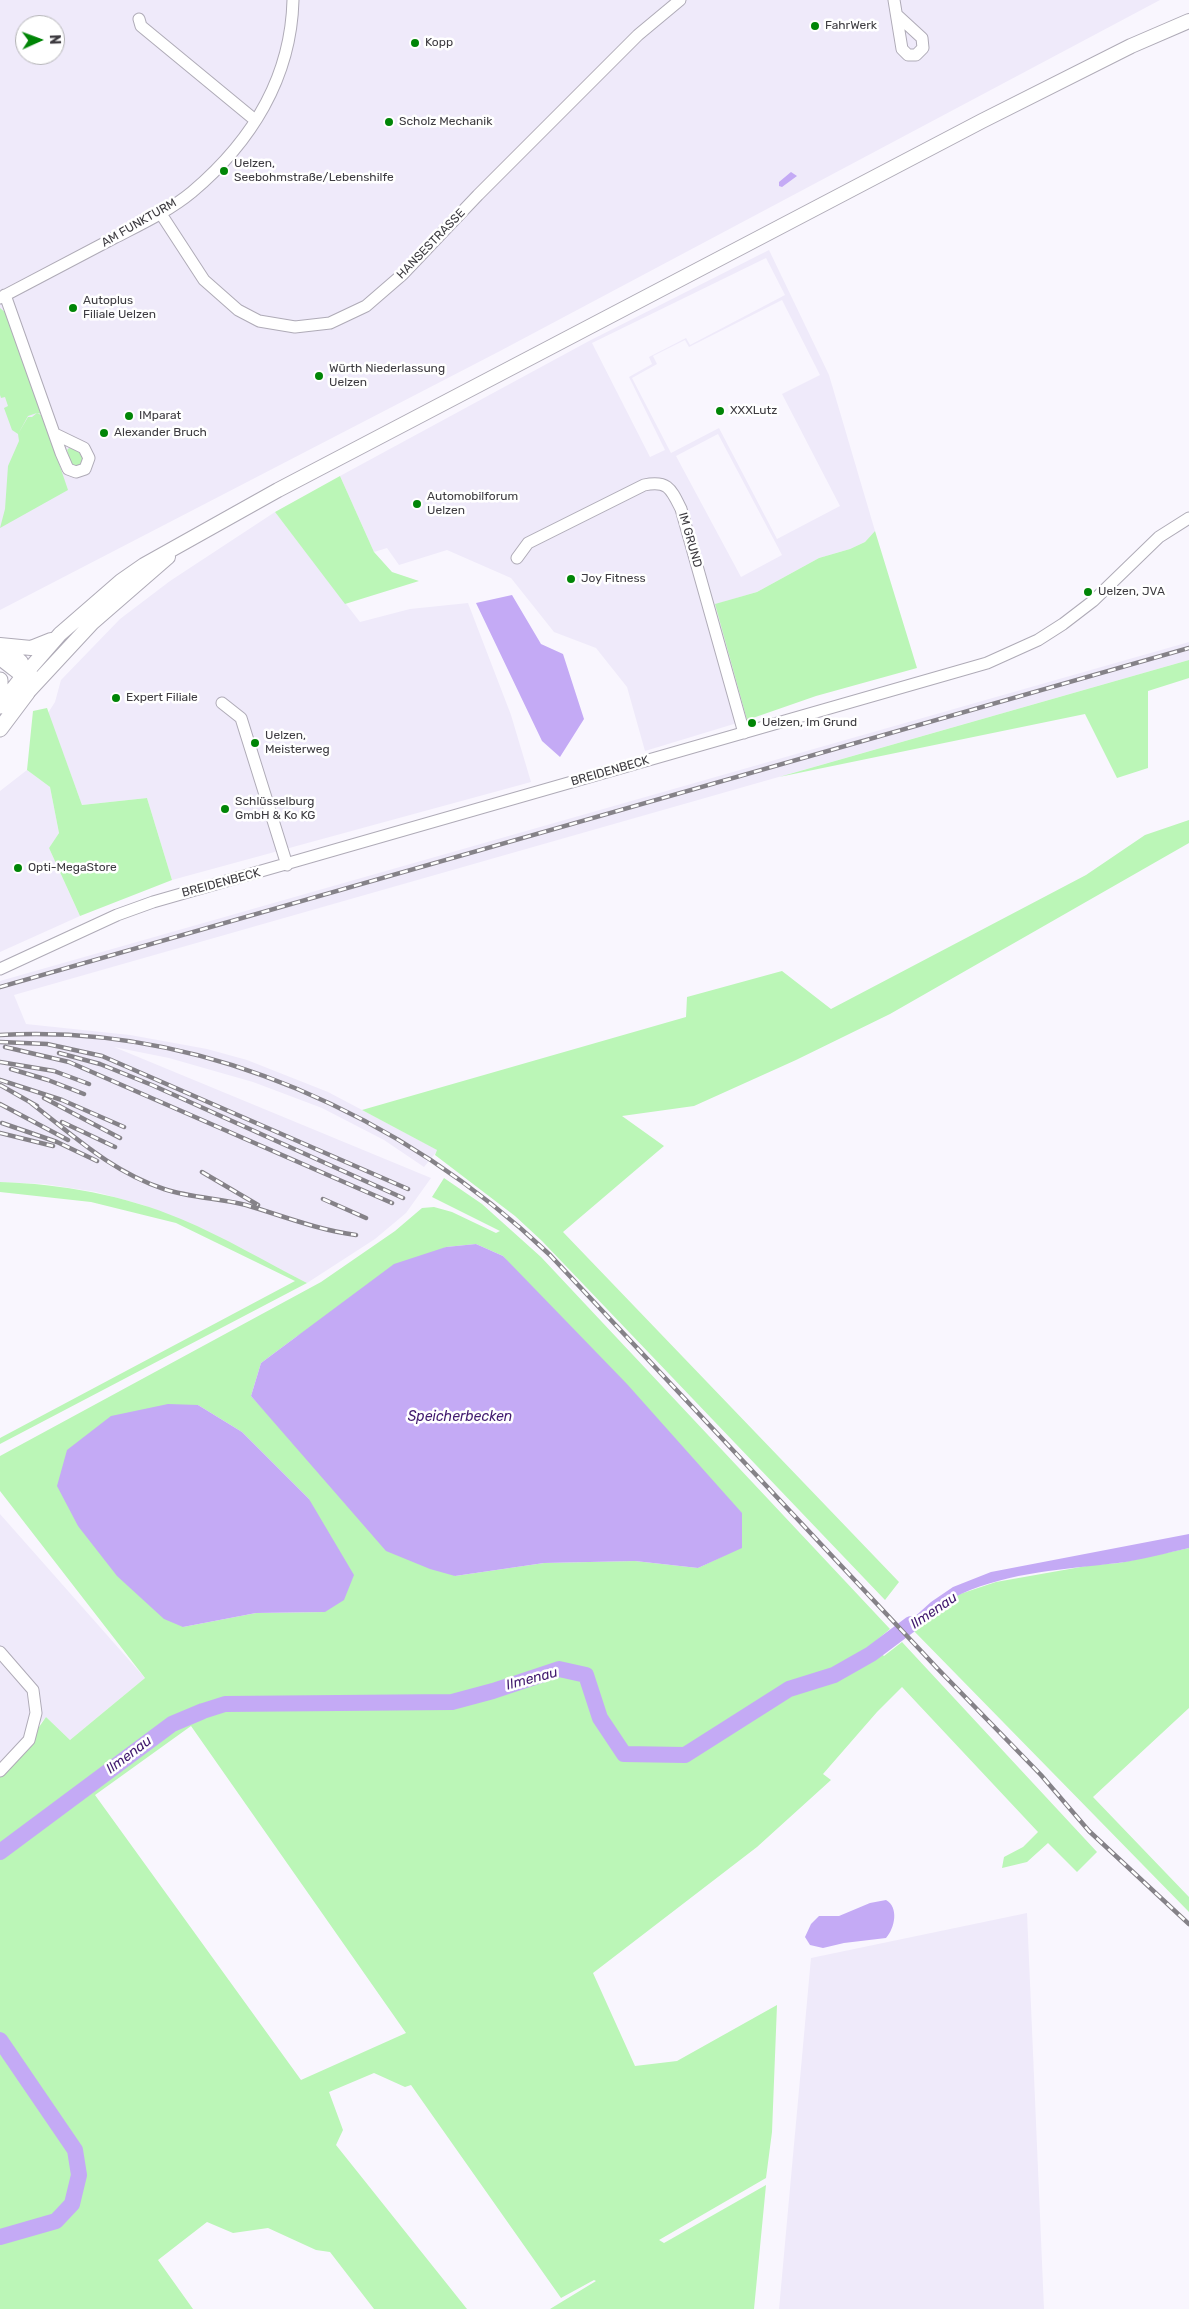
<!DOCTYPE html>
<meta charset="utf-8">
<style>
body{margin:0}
#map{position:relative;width:1189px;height:2309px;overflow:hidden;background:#f9f6fe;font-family:Rubik,sans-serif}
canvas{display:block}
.north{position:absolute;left:15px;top:15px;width:50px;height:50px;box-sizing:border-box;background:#fff;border:1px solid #b1b1b3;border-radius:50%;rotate:88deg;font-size:14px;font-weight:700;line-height:20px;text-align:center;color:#3d3b40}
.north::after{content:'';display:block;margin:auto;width:18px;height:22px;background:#008506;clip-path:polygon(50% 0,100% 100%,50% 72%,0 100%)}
</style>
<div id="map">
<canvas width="1189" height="2309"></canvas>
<div class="north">N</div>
</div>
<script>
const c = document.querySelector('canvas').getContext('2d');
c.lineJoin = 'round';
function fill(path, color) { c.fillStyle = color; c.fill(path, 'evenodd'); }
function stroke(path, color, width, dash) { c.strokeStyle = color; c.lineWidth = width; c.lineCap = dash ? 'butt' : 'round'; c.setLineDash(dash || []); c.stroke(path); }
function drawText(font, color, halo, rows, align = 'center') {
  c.font = font + ' Rubik,sans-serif'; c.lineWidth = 5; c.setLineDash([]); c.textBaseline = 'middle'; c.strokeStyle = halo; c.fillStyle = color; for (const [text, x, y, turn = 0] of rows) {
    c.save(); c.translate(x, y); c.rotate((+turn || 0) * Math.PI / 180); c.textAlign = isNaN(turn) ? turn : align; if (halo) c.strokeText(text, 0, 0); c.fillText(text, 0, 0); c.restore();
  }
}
const built = new Path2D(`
 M0 0H1160L500 351 0 610ZM25 25H55V55H25Z
 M769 250 829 375 875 531 865 542 850 549 819 558 757 592 716 604 747 720 645 751 627 687 596 648 554 632 511 578 447 550 399 565 387 548 374 552 340 476 589 341ZM766 258 785 295 690 345 686 338 649 357 652 364 629 377 665 450 650 457 592 343ZM782 300 820 375 782 394 840 506 777 539 719 428 671 453 632 378 657 364 653 356 685 340 689 347ZM718 434 782 555 741 577 676 456Z
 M275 512 360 622 410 609 468 603 511 715 531 782 172 880 147 798 82 805 48 713 55 702 61 680 120 619 170 581Z
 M1189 642V660L14 995 26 1024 130 1035 207 1049 247 1060 328 1092 438 1150 424 1167 384 1140 322 1108 253 1082 169 1058 114 1047 431 1178 406 1213 375 1239 307 1283 182 1220 143 1205 96 1192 44 1184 0 1182V981Z
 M27 770 50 787 59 833 49 848 80 916 0 952V791Z
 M0 1514 145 1678 70 1740 46 1717 0 1768Z
 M1027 1913 1044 2309H779L811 1958Z`);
const green = new Path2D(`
 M0 308 7 314 42 414 37 413 43 416 68 490 0 528 5 509 8 466 19 441 18 434 28 417H32L37 413 28 416 18 434 12 430 4 408 8 406 5 397 1 398 0 395Z
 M71 446 79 449 85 459 79 468 72 466 67 450Z
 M340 476 374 552 392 572 419 581 345 604 275 512Z
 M875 531 917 668 816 696 747 720 715 604 757 592 819 558 850 549 865 542Z
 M1189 660V678L1148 691V768L1117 778 1085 714 779 777Z
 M47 708 82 805 147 798 172 880 80 916 49 848 59 833 50 787 27 770 33 711Z
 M1189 820V843L890 1014 796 1060 694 1106 622 1116 664 1146 563 1232 899 1582 885 1600 542 1241 515 1216 435 1155 437 1150 362 1110 686 1017 687 997 782 971 831 1009 1086 875 1145 835Z
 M444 1178 482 1204 541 1257 890 1629 871 1645 884 1656 902 1642 1097 1852 1077 1872 1048 1843 1027 1862 1002 1868 1004 1857 1023 1847 1038 1832 902 1687 877 1712 823 1774 831 1780 757 1847 593 1973 635 2066 677 2061 777 2005 772 2132 766 2178 659 2240 664 2243 766 2185 754 2309H550L596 2281 594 2280 561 2298 411 2085 405 2087 374 2073 329 2092 343 2130 336 2145 467 2309H374L330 2252 316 2250 268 2228 233 2233 207 2222 158 2260 193 2309H0V1775L23 1750 46 1717 70 1740 145 1678 0 1491V1456L321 1282 395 1231 422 1208 434 1207 452 1212 496 1233 500 1231 432 1197ZM476 1244 503 1256 742 1547 698 1568 635 1561 544 1563 455 1576 277 1424 251 1396 261 1363 296 1337 446 1247ZM198 1405 242 1432 309 1499 325 1612 256 1613 183 1627ZM191 1726 406 2033 301 2080 95 1795Z
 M0 1182C62 1184 124 1195 181 1219 224 1237 266 1262 307 1283L0 1444V1438L295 1281 176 1223 91 1202 0 1192Z
 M1189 1548V1708L1093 1797 1189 1897V1912L911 1628 960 1594 996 1582 1092 1565 1119 1563Z`);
const water = new Path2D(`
 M791 172 797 176 782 187 779 186V182Z
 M512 595 541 644 563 654 584 719 560 757 542 741 476 603Z
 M476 1244 503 1256 627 1384 742 1513V1548L698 1568 635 1561 544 1563 455 1576 430 1569 386 1551 251 1396 261 1363 394 1264 446 1247Z
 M168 1404 198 1405 242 1432 309 1499 354 1575 344 1600 325 1612 256 1613 183 1627 164 1619 117 1576 78 1526 57 1486 67 1450 111 1416Z
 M1189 1534V1548C1166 1553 1142 1560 1118 1563 1066 1569 1010 1572 961 1594 936 1605 916 1626 891 1638L931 1602 953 1587 991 1572Z
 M886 1900C899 1907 895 1928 886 1938L844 1943 823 1948 810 1945 805 1937 811 1924 819 1916H839L870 1903Z`);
const river = new Path2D(`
 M0 1852 172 1724 203 1711 225 1704 452 1702 493 1691 559 1669 586 1675 600 1718 624 1754 685 1755 789 1689 834 1675 871 1654 911 1624
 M0 2040 75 2150 79 2175 72 2204 56 2221 0 2237`);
const minor = new Path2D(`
 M894 0 902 49 908 55H916L923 48 922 38 897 15
 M139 19 141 26 255 120
 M161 214 204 280 238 310 259 321 295 327 330 323 366 306 403 274 478 195 638 35 680 0
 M5 295 61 453 68 469 76 472 85 469 89 458 84 448 55 434
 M0 298C38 278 76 258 114 238 141 224 169 211 192 192 251 142 291 78 293 0
 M517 558 528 543 644 485C668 480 671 489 681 509L744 733
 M222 703 241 718 287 865
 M0 969 117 915 153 902 987 663 1038 640 1063 624 1093 601 1159 537 1189 518
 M0 1652 33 1690 36 1713 29 1740 0 1771`);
const major = new Path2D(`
 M0 645 31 648 51 640
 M3 646 21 662 27 681
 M0 658 18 672 30 673
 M26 673 60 634 121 581 144 565 278 490 982 121 1131 46 1189 21
 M27 693 92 623 168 557`);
const highway = new Path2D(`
 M0 680V688
 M0 706 26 673
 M0 729 27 693`);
const rail = new Path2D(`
 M0 987 1189 648
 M0 1035C203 1023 405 1117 550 1255L937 1668 1041 1775 1089 1831 1189 1924
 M0 1042 47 1044 102 1056 408 1189
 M5 1047 69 1062 392 1203
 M59 1053 100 1064 152 1085 403 1198
 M0 1062 54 1071 89 1084
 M11 1069 48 1080 84 1094
 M0 1080 62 1100 124 1127
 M0 1085 37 1106
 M44 1098 120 1138
 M31 1103C74 1136 112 1172 164 1189 191 1198 219 1198 246 1205 283 1216 318 1230 356 1235
 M0 1104 68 1140
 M62 1122 115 1147
 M2 1123 57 1142 97 1161
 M0 1133 53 1146
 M202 1172 258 1205
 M323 1199 366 1218`);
const markers = [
 [815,26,5,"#008506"],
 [415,43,5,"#008506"],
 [389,122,5,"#008506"],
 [224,171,5,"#008506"],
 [73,308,5,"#008506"],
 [319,376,5,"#008506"],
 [720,411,5,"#008506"],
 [129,416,5,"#008506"],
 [104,433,5,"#008506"],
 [417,504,5,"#008506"],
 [571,579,5,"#008506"],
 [1088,592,5,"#008506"],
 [116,698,5,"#008506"],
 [752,723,5,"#008506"],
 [255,743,5,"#008506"],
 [225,809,5,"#008506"],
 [18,868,5,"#008506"]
];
const poiNames = [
 ["FahrWerk",825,26],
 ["Kopp",425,43],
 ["Scholz Mechanik",399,122],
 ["Uelzen,",234,164],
 ["Seebohmstraße/Lebenshilfe",234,178],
 ["Autoplus",83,301],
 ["Filiale Uelzen",83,315],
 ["Würth Niederlassung",329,369],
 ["Uelzen",329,383],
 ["XXXLutz",730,411],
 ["IMparat",139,416],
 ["Alexander Bruch",114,433],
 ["Automobilforum",427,497],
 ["Uelzen",427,511],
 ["Joy Fitness",581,579],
 ["Uelzen, JVA",1098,592],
 ["Expert Filiale",126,698],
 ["Uelzen, Im Grund",762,723],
 ["Uelzen,",265,736],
 ["Meisterweg",265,750],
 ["Schlüsselburg",235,802],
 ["GmbH & Ko KG",235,816],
 ["Opti-MegaStore",28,868]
];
const streetNames = [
 ["AM FUNKTURM",139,223,-30],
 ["HANSESTRASSE",431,244,-46],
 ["IM GRUND",690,540,74],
 ["BREIDENBECK",610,771,-16],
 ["BREIDENBECK",221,883,-15]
];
const waterNames = [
 ["Speicherbecken",460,1417],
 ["Ilmenau",934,1611,-34],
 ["Ilmenau",532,1679,-15],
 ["Ilmenau",129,1755,-37]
];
fill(built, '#efeafa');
fill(green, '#bbf6b7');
fill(water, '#c4aaf5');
stroke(river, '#c4aaf5', 16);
stroke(minor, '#afabb7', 13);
stroke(major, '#afabb7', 16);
stroke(highway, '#afabb7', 17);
stroke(minor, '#fff', 11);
stroke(major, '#fff', 14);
stroke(highway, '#fff', 15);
stroke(rail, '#858288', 4.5);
stroke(rail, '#fff', 2.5, [8]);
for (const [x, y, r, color] of markers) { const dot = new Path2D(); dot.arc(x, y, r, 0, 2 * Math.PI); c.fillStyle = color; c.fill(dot); stroke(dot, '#fff', 2); }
drawText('12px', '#3d3b40', '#fff', poiNames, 'left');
drawText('12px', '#3d3b40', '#fff', streetNames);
drawText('italic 14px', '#41196e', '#fff', waterNames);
</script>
